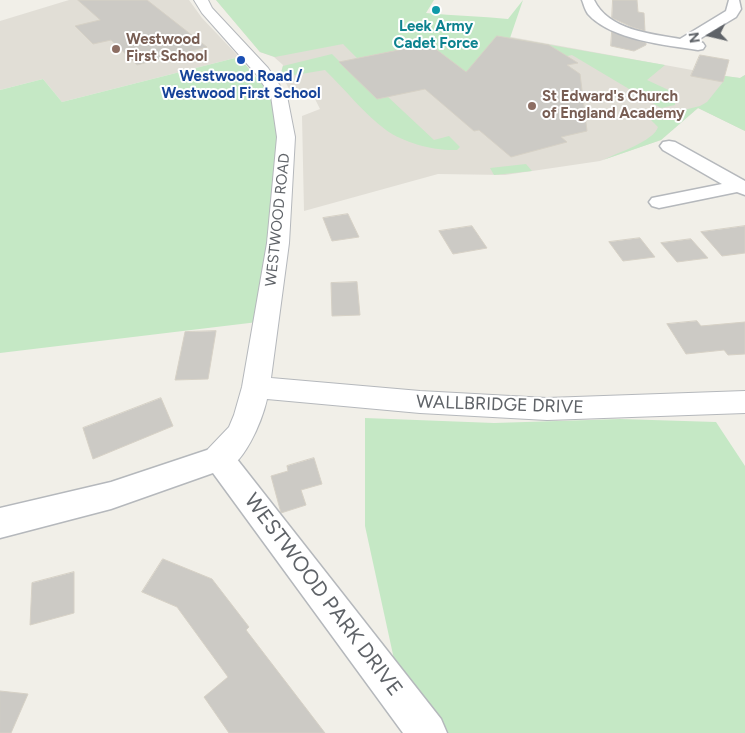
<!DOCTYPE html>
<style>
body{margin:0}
#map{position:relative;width:745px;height:733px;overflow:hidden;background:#f1efe8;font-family:Figtree,sans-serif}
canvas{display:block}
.north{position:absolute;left:685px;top:10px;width:50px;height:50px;-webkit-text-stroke:4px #fff;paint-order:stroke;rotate:261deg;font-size:14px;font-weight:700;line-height:20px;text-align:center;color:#5f6368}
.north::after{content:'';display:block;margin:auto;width:18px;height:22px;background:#5f6368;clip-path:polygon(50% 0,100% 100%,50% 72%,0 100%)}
</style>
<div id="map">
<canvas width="745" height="733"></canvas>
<div class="north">N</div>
</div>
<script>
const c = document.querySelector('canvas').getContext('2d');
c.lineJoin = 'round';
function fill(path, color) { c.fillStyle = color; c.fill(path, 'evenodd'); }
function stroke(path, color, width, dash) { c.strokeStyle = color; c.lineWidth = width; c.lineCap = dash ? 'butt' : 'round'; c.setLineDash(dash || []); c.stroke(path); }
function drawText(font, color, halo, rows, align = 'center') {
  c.font = font + ' Figtree,sans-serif'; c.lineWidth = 4; c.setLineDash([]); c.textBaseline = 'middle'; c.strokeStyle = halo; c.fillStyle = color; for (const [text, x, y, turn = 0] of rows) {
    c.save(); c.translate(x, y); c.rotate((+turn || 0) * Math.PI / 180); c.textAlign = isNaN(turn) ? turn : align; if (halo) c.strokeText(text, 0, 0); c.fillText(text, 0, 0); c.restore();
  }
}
const education = new Path2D(`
 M69 0H189L202 18 239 57 62 102 43 79 0 90V21Z
 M216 0 407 18 725 76 740 78 745 75V131L698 108 661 140 600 161 505 175 438 174 304 211 302 116 320 109 315 99 292 95 281 73 283 65 274 57 260 52Z`);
const green = new Path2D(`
 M216 0H434L426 13C454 16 481 16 508 19L523 0 510 38 665 65 647 80 675 93V105L661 108 572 55 464 79 429 44 357 58 343 44 275 57 260 52Z
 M332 54 377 99 388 97 434 140 449 136 460 147 457 150C435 151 404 143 386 130 364 114 345 89 325 70L283 77 281 73 283 66Z
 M239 57 282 108 266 321 0 353V90L43 79 62 102Z
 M745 75V131L698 108 661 140 603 160C617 153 654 141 658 127L651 120 659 116 700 106 707 102 723 82 725 76 740 78Z
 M526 164 532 171 494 175 490 168Z
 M365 418 494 423 620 419 716 422 745 466V733H446L397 673 365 526Z`);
const building = new Path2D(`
 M78 0H147L207 47 137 65 111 40 93 44 75 26 100 20Z
 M613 0H637L638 12 644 13 645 31 632 27 612 18Z
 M612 32 646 43V45L634 51 611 46Z
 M497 36 549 45 578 63 567 65 580 74 587 131 561 137 567 142 511 157 479 130 474 131 425 89 377 99 339 62 429 44 466 72Z
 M700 55 729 60 723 82 691 76Z
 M348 214 359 237 332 241 323 218Z
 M472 226 487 248 453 254 439 231Z
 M745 226V253L722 256 701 232Z
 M640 238 655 257 623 261 609 242Z
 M691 239 708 258 677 262 661 243Z
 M357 282 360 315 332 316 331 283Z
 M697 321 701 326 745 322V354L728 355 724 350 686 354 667 324Z
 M216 331 208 379 175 380 185 332Z
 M161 398 173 426 93 459 83 428Z
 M314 458 322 484 301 490 306 505 281 513 271 476 288 471 287 466Z
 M163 559 212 579 249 627 246 630 325 733H229L204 697 228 677 177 607 142 592Z
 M74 572V613L30 625 32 583Z
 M0 691 28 694 11 733H0Z`);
const minor = new Path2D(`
 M582 0H594C608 30 651 34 680 39L726 11 729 0H739L741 9 736 17 696 41 703 43 705 46 703 49 698 50C666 45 611 40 588 14 585 10 584 5 582 0Z
 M669 141 675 142 745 181V195L737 192 659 208 652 206 649 202 652 198 722 184 663 150 660 146 663 142Z
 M219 446 229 449 441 719 447 733H403L213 473 111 509 0 538V508L111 482Z`);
const tertiary = new Path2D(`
 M194 0H208L212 8 268 68 287 96 295 137 289 243 271 378 420 391 547 398 745 391V413L547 420 420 413 267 399C263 418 243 471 219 471 216 471 211 468 208 467L203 458 208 449 229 427 234 415 242 387 267 243 277 137 271 96 256 74 202 13Z`);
const markers = [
 [436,10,5,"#0f9aa8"],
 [116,49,5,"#8d6e63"],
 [241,60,5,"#1a4fb4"],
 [532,106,5,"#8d6e63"]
];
const farCulturenames = [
 ["Leek Army",436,27],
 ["Cadet Force",436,44]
];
const farEducationnames = [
 ["Westwood",126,40],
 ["First School",126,57],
 ["St Edward's Church",542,97],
 ["of England Academy",542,114]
];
const farTransitnames = [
 ["Westwood Road /",241,77],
 ["Westwood First School",241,94]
];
const farStreetnames = [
 ["WESTWOOD ROAD",278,220,-84]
];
const streetNames = [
 ["WALLBRIDGE DRIVE",500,405,2]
];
const nearStreetnames = [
 ["WESTWOOD PARK DRIVE",323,595,53]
];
fill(education, '#e1ded6');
fill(green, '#c5e8c5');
fill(building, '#cccac5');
stroke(building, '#d6d1c6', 1);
stroke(minor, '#b5b8bc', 3);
stroke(tertiary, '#b5b8bc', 2);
fill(minor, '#fff');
fill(tertiary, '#fff');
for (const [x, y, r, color] of markers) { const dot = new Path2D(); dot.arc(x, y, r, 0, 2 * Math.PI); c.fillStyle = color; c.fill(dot); stroke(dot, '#fff', 2); }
drawText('bold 15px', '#0d838f', '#fff', farCulturenames);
drawText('bold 15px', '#785e54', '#fff', farEducationnames, 'left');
drawText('bold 15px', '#164399', '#fff', farTransitnames);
drawText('15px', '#5f6368', '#fff', farStreetnames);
drawText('18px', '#5f6368', '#fff', streetNames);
drawText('21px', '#5f6368', '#fff', nearStreetnames);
</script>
